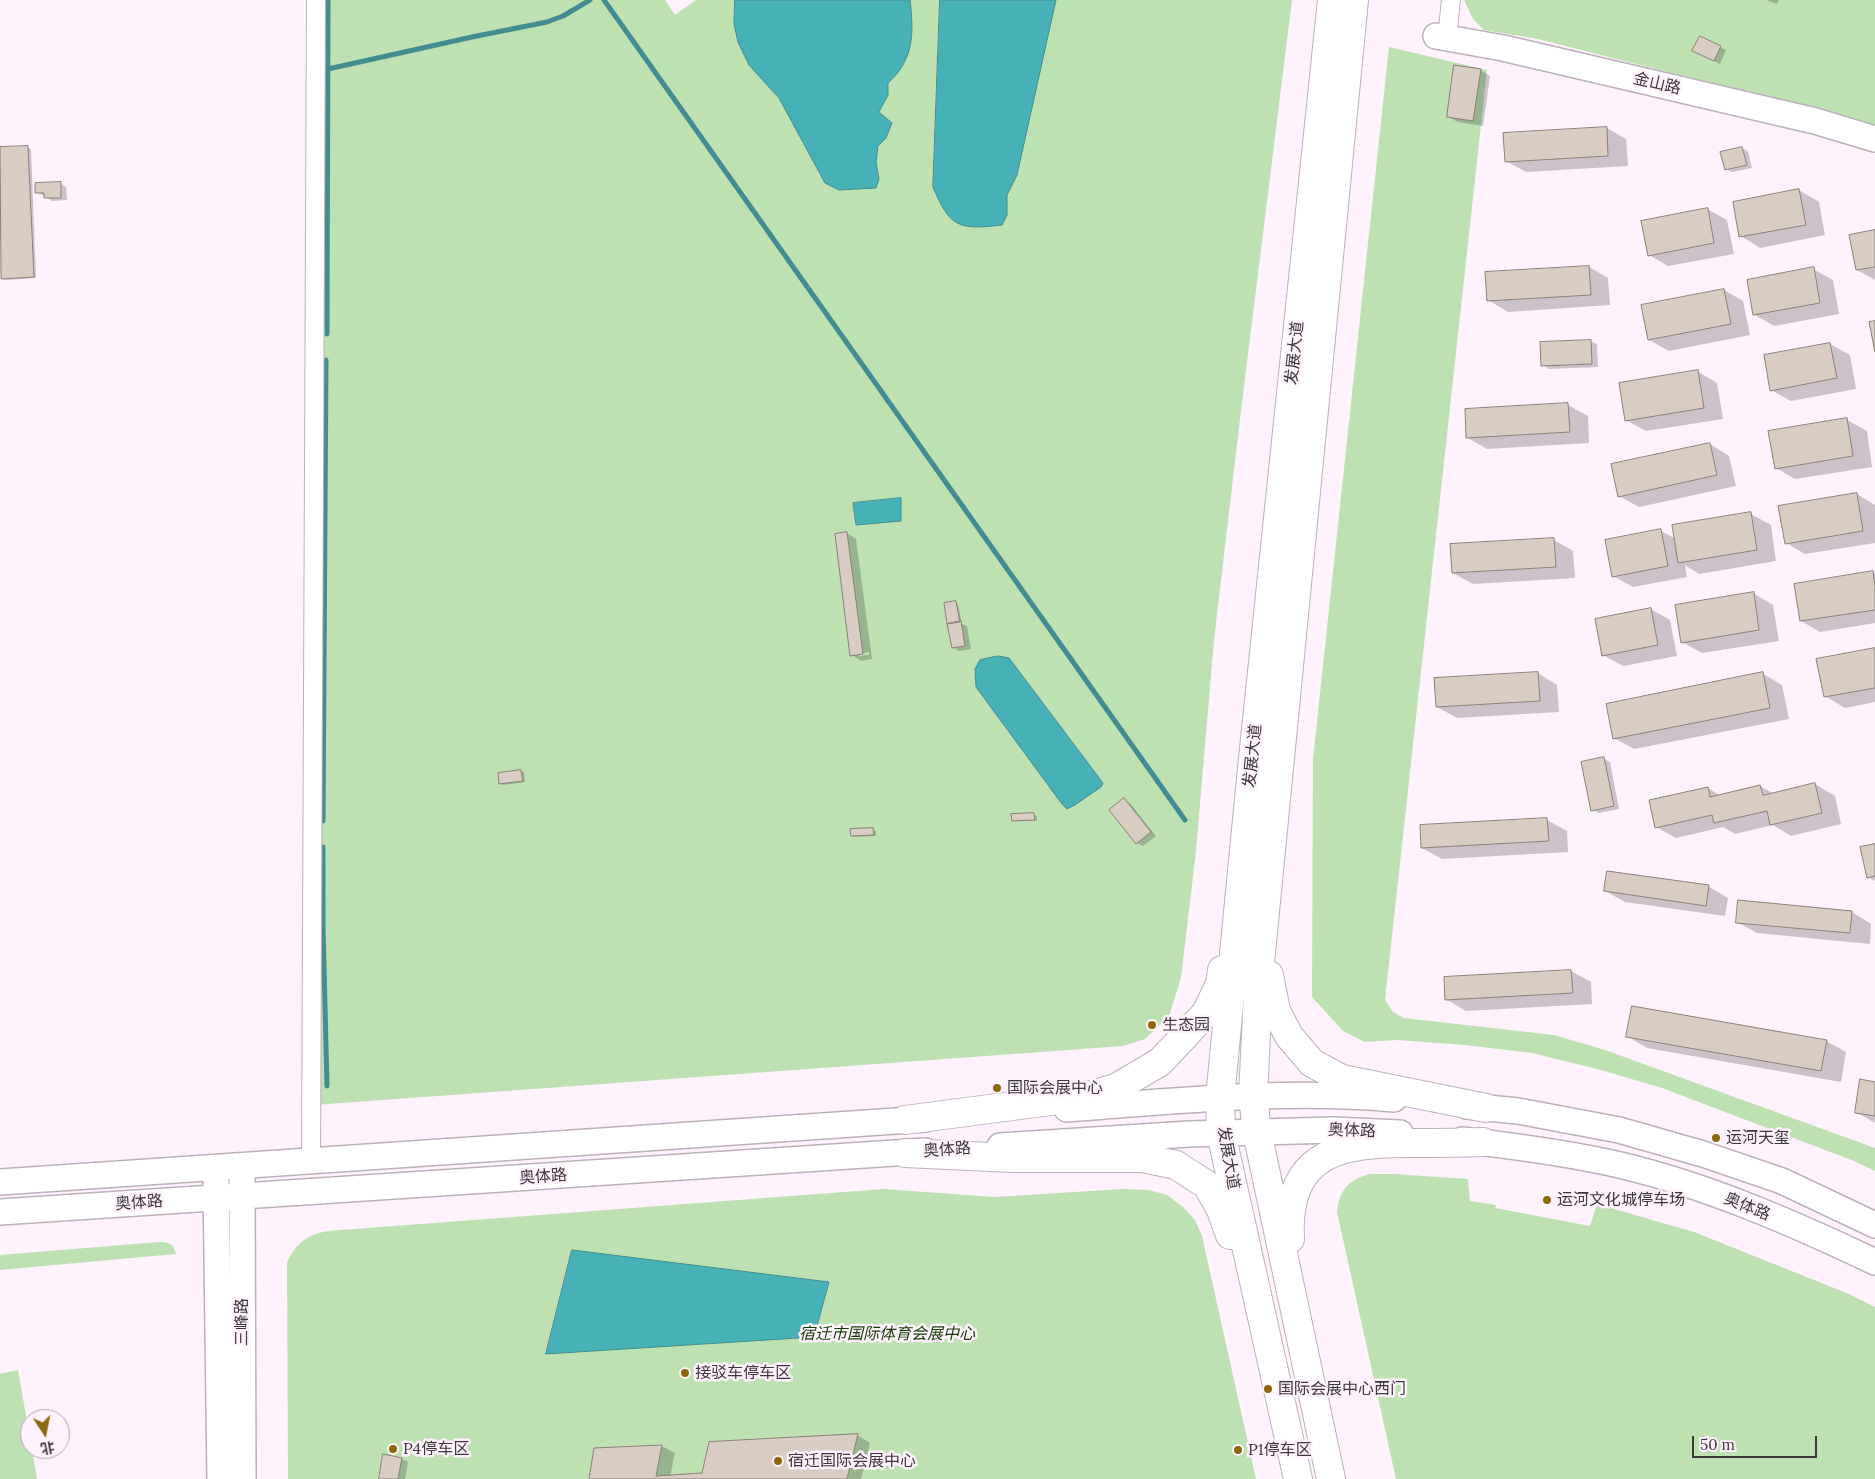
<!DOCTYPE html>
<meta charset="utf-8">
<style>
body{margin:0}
#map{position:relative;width:1875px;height:1479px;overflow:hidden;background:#fef2fc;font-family:Lora,"Noto Sans SC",serif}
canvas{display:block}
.north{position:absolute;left:20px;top:1409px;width:50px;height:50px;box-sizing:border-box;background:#fef2fc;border:1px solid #b0a7af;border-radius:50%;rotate:169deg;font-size:14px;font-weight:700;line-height:20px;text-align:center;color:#3c373b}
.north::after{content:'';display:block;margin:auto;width:18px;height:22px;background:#8e670b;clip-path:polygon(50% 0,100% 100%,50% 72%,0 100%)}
.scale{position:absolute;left:1692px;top:1436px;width:125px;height:22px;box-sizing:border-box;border:2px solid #3c373b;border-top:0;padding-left:6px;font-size:15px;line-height:18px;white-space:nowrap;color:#3c373b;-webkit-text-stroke:4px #fef2fc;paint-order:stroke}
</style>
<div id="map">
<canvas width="1875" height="1479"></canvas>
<div class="north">北</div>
<div class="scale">50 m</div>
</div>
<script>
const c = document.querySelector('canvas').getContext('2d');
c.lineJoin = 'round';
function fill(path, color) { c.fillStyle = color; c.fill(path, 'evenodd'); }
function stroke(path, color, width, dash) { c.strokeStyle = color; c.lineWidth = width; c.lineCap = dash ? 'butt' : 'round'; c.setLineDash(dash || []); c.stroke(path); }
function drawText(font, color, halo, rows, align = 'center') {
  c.font = font + ' Lora,"Noto Sans SC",serif'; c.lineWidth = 5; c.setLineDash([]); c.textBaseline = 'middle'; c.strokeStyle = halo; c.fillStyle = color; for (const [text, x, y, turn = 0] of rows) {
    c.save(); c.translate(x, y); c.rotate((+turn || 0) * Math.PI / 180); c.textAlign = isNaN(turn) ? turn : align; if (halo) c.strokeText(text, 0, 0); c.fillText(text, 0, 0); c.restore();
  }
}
const green = new Path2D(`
 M317 0H665L675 15 696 0H1292L1240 419 1214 640 1196 851 1181 978 1169 1016 1145 1039 1123 1046 314 1105Z
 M1464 0H1875V125L1538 39 1484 30 1473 19Z
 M1389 47 1487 70 1385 1000 1393 1012 1404 1018 1554 1035 1605 1050 1875 1148V1171L1854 1161 1662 1088 1601 1070 1532 1053 1465 1045 1397 1040 1365 1042 1343 1031 1312 997 1313 759Z
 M1371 1174H1394L1468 1179 1470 1201 1496 1205 1495 1208 1590 1226 1597 1204 1694 1232 1849 1294 1875 1307V1479H1396L1337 1212C1339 1190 1350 1178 1371 1174Z
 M884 1189 994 1197 1122 1189 1149 1190 1167 1195 1183 1207 1195 1220 1202 1236 1256 1479H288L287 1263C295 1244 308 1234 328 1231Z
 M159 1242C170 1242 173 1244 176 1254L0 1270V1255Z
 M18 1370 37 1479H0V1374Z`);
const water = new Path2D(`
 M735 0H910C914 33 914 60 888 83V95L879 112 892 123 886 138 878 146 876 162 879 179 876 188 839 190 825 183 779 98 749 65 738 42 734 24Z
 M940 0H1056L1017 175 1007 195V215L1002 225C959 230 950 228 933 187Z
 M901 498V521L856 525 853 503Z
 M998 656 1009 658 1103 783 1101 787 1075 805 1067 809 1062 804 976 687 975 669 980 660Z
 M572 1250 829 1282 814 1337 546 1354Z`);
const shadow = new Path2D(`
 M1766 0H1779L1777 4Z
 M1720 47 1726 50 1720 64 1700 54Z
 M1480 70 1490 76 1483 126 1458 122 1448 117Z
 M1607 128 1626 139 1628 166 1526 172 1506 161Z
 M28 148 31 149 36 278 5 280 2 278 0 219V149Z
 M1742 148 1748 151 1752 168 1732 172 1726 169Z
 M60 183 66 187 67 200 52 201 45 196 36 192Z
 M1799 190 1819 202 1825 235 1760 248 1741 236Z
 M1707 209 1727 220 1734 254 1668 266 1649 255Z
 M1875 231V280L1857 270Z
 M1589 267 1608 278 1610 305 1508 312 1488 300Z
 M1813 269 1833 280 1839 314 1774 326 1755 315Z
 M1724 290 1743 301 1750 335 1669 351 1649 340Z
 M1590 341 1597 344 1598 367 1549 369 1543 365Z
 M1830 344 1850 355 1856 389 1791 401 1771 390Z
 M1697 371 1717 383 1723 419 1646 431 1626 420Z
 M1568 405 1588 416 1589 443 1487 449 1468 438Z
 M1847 420 1867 431 1872 467 1795 479 1776 468Z
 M1710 444 1729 456 1736 486 1639 507 1619 496Z
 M1857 494 1875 505V543L1805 554 1786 543Z
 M1751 514 1771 525 1776 561 1699 574 1685 565 1687 577 1633 587 1613 576 1661 531 1676 539Z
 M847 533 856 539 872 659 861 661 852 655ZM869 652V655L859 656V654Z
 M1554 540 1573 551 1575 578 1473 584 1453 573Z
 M1872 572 1875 574V623L1820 632 1801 621Z
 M1753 593 1773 605 1779 641 1702 653 1682 642Z
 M955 602 958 604 962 624 967 626 971 649 959 651 953 647Z
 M1651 609 1670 620 1677 656 1623 666 1603 655Z
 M1875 649V702L1845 708 1825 696Z
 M1538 673 1557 685 1559 712 1457 718 1437 707Z
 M1763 674 1782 685 1789 719 1634 749 1614 738Z
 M1604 759 1610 762 1619 809 1599 813 1593 810Z
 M521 771 524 772 525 782 503 785 500 783Z
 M1815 784 1835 796 1841 824 1791 836 1773 825 1735 834 1723 827 1676 838 1656 827 1708 788 1721 796 1760 786 1774 794Z
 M1124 800 1130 803 1156 836 1143 846 1137 843Z
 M1034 815 1037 816V821H1015L1013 820Z
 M1547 820 1567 831 1568 852 1442 859 1422 848Z
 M873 830 876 831V836L854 837 852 835Z
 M1875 845V881L1868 877Z
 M1708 886 1728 898 1725 916 1625 902 1605 891Z
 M1739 902 1852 912 1871 924 1870 944 1757 933 1737 922Z
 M1571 971 1591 982 1592 1004 1466 1011 1446 999Z
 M1627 1036 1826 1041 1846 1052 1841 1082 1647 1048Z
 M1875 1083V1123L1856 1112Z
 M857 1435 870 1443 861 1479H591L595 1450 662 1446 675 1453 670 1477 703 1475Z
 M402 1459 408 1462 405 1479H380Z`);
const stream = new Path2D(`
 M604 0 1185 820
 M328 69 472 37 547 22 563 16 590 0
 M327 334 328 0
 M323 821 326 360
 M323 847V926L327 1086`);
const building = new Path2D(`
 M1700 36 1721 46 1714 61 1692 51Z
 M1454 65 1481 69 1473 121 1447 117Z
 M1607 127 1608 156 1505 162 1503 133Z
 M28 146 34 277 1 279 0 147Z
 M1742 147 1747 165 1725 170 1720 152Z
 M61 182V198H44V193H35V183Z
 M1799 189 1806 225 1739 237 1733 202Z
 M1708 208 1714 243 1648 256 1641 221Z
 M1875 230V267L1856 270 1849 235Z
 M1589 266 1591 295 1487 301 1485 272Z
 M1814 267 1820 303 1753 315 1747 280Z
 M1724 289 1731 324 1648 340 1641 305Z
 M1875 321V352L1869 322Z
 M1591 340 1592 364 1541 366 1540 342Z
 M1830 343 1837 378 1770 391 1764 355Z
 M1698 370 1704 408 1625 421 1619 383Z
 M1568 403 1570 432 1466 438 1465 409Z
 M1847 418 1853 456 1775 469 1768 431Z
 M1710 443 1717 475 1618 497 1611 464Z
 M1857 493 1863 531 1785 544 1778 506Z
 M1751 512 1757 550 1678 563 1672 525Z
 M1661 529 1668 566 1612 577 1605 540Z
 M847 532 863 654 850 656 835 534Z
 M1554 538 1556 567 1452 573 1450 544Z
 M1873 571 1875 586V610L1800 621 1794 584Z
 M1754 592 1759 630 1681 643 1675 605Z
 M956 601 960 622 947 624 944 603Z
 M1651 608 1658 645 1602 656 1595 619Z
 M961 621 965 646 952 648 947 624Z
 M1875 648V688L1824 697 1816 659Z
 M1538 672 1540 701 1436 707 1434 678Z
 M1763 672 1770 708 1613 739 1606 704Z
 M1604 757 1614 806 1591 811 1581 762Z
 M521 770 523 781 499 784 498 773Z
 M1815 783 1822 813 1770 825 1767 811 1714 823 1712 815 1655 828 1649 800 1708 787 1710 797 1760 785 1763 795Z
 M1124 798 1151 832 1136 844 1109 810Z
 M1034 813 1035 820 1012 821 1011 814Z
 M1547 818 1549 841 1421 848 1420 825Z
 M873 828 874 835 851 836 850 829Z
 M1875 844V876L1867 878 1860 847Z
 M1607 871 1709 885 1706 906 1604 891Z
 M1738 900 1852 911 1850 933 1736 923Z
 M1571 970 1573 993 1445 1000 1444 977Z
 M1632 1006 1827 1040 1821 1071 1626 1037Z
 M1860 1079 1875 1082V1116L1855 1113Z
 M858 1434 847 1479H589L594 1448 662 1445 656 1476 702 1473 709 1442Z
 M383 1454 402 1458 398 1479H379Z`);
const street = new Path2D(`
 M1447 38 1451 0
 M311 1160 316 0`);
const secondary = new Path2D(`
 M1436 36 1503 48 1815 121 1875 139
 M1467 1106 1518 1111 1619 1130 1703 1154 1782 1181 1875 1225
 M1067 1109C1175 1101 1287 1089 1394 1099
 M1462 1140C1514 1146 1568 1153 1620 1165 1708 1186 1793 1223 1875 1262
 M1000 1146 1189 1134 1333 1130 1400 1133
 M242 1179 243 1479
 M0 1182 925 1119
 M216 1182 220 1479
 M0 1212 925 1151`);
const primary = new Path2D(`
 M1269 975 1276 1011 1289 1036 1312 1063 1342 1079 1486 1108
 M905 1120 1089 1096 1116 1088 1160 1062 1206 1013 1220 984 1222 970
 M905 1153 1013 1158H1143L1176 1165 1207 1185 1221 1210 1230 1235
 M1290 1239C1289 1222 1290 1206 1296 1190 1314 1143 1367 1144 1410 1143 1434 1143 1459 1143 1483 1142
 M1298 1479 1221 1133 1220 1098 1252 768 1332 0
 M1331 1479 1257 1132 1253 1096 1259 973 1354 0`);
const markers = [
 [1152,1025,5,"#8e670b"],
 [997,1088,5,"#8e670b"],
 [1716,1138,5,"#8e670b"],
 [1547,1200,5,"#8e670b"],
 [685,1373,5,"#8e670b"],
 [1268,1389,5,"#8e670b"],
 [393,1449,5,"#8e670b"],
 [1238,1450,5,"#8e670b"],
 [778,1461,5,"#8e670b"]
];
const streetNames = [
 ["金山路",1657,84,13],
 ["发展大道",1295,353,-84],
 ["发展大道",1253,756,-84],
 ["奥体路",1352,1131,2],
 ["奥体路",947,1150,-4],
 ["发展大道",1228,1158,80],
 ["奥体路",543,1177,-4],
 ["奥体路",139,1203,-4],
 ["奥体路",1747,1207,22],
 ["三峰路",242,1322,-90]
];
const poiNames = [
 ["生态园",1162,1025],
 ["国际会展中心",1007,1088],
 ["运河天玺",1726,1138],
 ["运河文化城停车场",1557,1200],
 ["接驳车停车区",695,1373],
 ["国际会展中心西门",1278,1389],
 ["P4停车区",403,1449],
 ["P1停车区",1248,1450],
 ["宿迁国际会展中心",788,1461]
];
const parkNames = [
 ["宿迁市国际体育会展中心",887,1334]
];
fill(green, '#bee1b2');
fill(water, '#46b2b8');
stroke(water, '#438d92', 1);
fill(shadow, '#0003');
stroke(stream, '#438d92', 5);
fill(building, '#d8ccc3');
stroke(building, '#8b8077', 1);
stroke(street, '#bcb1bb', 20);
stroke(secondary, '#bcb1bb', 28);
stroke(primary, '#bcb1bb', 30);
stroke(street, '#fff', 18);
stroke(secondary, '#fff', 25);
stroke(primary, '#fff', 28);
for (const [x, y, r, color] of markers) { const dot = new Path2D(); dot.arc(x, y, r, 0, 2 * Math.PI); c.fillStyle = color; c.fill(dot); stroke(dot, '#fef2fc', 2); }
drawText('16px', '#3c373b', '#fef2fc', streetNames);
drawText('16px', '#3c373b', '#fef2fc', poiNames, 'left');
drawText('italic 16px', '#153a03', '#fef2fc', parkNames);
</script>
